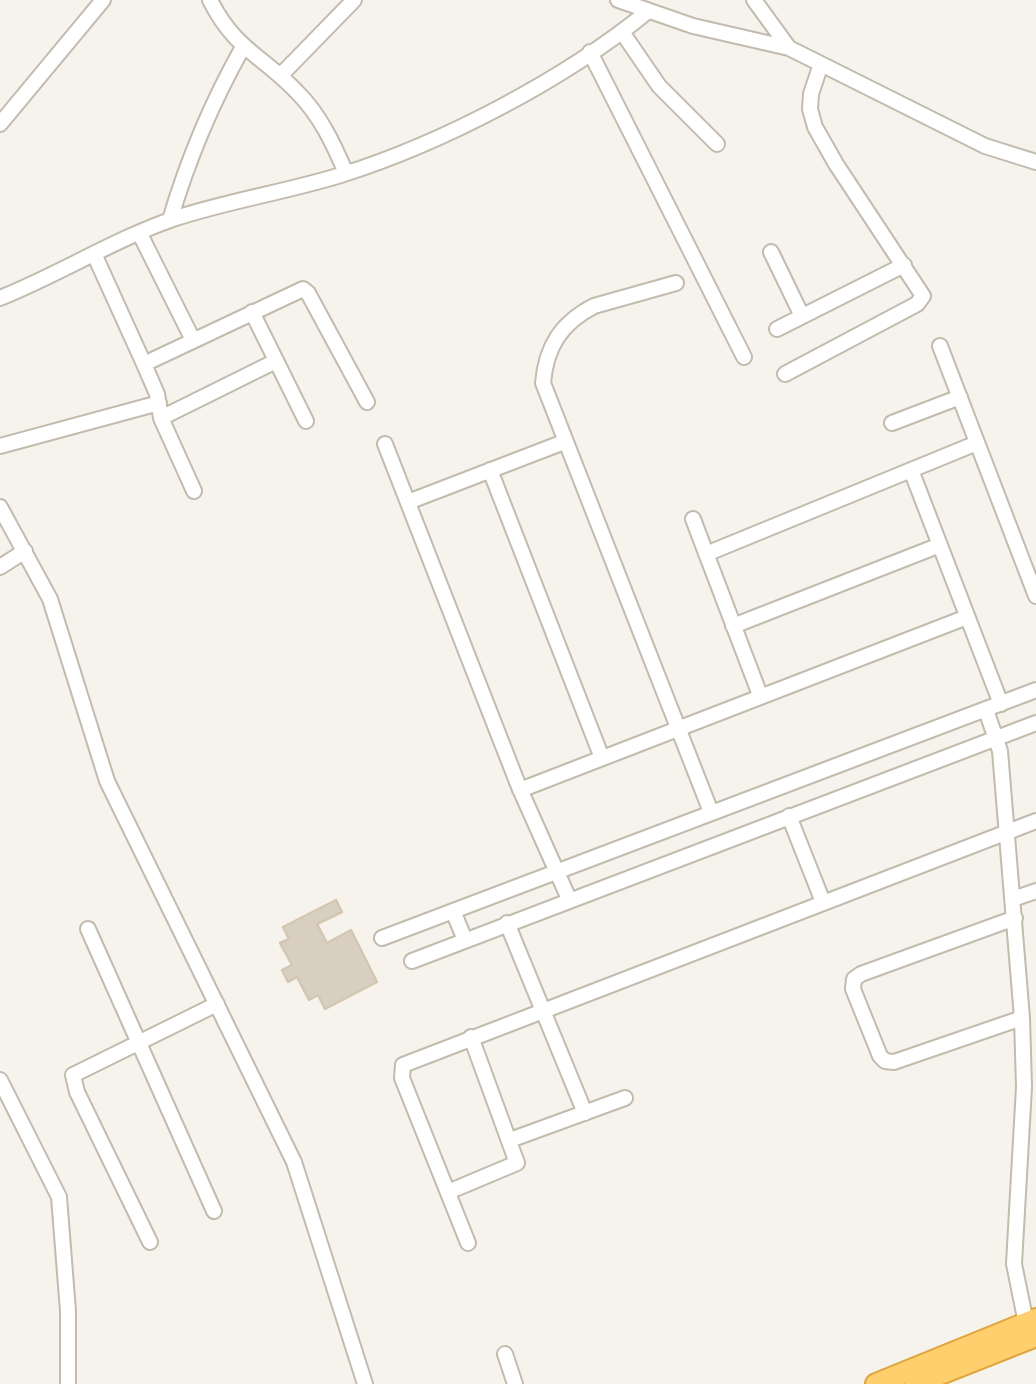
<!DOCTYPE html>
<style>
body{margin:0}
canvas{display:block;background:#f6f3ec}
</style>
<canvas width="1036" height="1384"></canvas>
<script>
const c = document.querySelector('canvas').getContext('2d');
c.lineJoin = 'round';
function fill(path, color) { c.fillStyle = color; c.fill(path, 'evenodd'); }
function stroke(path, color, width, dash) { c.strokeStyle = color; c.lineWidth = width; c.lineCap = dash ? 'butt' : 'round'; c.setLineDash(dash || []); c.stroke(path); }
const building = new Path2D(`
 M336 900 342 912 317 924 327 943 351 930 377 982 325 1009 318 995 309 1000 297 977 288 982 282 970 292 965 280 943 289 939 283 927Z`);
const minor = new Path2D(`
 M210 0C235 50 262 55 297 92 320 115 333 143 346 173
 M618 0 693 26 789 48 985 146 1036 162
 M754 0 789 48
 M622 32 659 86 717 144
 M590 52 744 357
 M280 76 354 0
 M0 124 103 0
 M170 220C188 159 212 102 243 47
 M140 234 193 340
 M771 252 802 316
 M95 256 144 364 157 394 161 418 194 491
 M676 283 594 306C561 323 546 347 543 383L711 812
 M0 298C58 275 113 240 173 219 227 201 286 192 341 175 443 143 565 79 647 12
 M252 312 306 421
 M777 329 904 265
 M940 346 1036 596
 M144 364 303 289 308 293 367 402
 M785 374 917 304 923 296 836 164 815 127 810 109 811 94 821 64
 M161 418 276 361
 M892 423 960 397
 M385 444 519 787 569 899
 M0 446 159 403
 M490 470 602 758
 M911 470 1001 704
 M408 502 564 442
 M0 507 50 599 107 781 294 1162 365 1384
 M693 519 760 695
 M706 554 977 443
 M0 567 25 551
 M733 626 940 545
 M986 710 1000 751 1022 1018 1024 1087 1014 1264 1026 1323
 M520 790 967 617
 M789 816 823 902
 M1013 899 1036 891
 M453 911 465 940
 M1015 918 861 974 854 979 853 989 880 1056 885 1061 894 1062 1022 1018
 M507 923 585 1113
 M88 929 214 1211
 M382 938 1036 690
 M412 961 1036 723
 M0 1080 59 1197 68 1311V1384
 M510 1140 625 1098
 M448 1192 517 1163 471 1037
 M150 1242 77 1092 73 1075 217 1004
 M468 1243 402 1078 403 1065 1036 821
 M505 1354 515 1384`);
const highway = new Path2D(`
 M876 1384 1036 1319
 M915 1384 1036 1336`);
fill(building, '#d8cfc1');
stroke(building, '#d3c7b4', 2.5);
stroke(minor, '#c2bbae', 18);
stroke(highway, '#e0a43c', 24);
stroke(minor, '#fff', 14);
stroke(highway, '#ffcf6e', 20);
</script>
